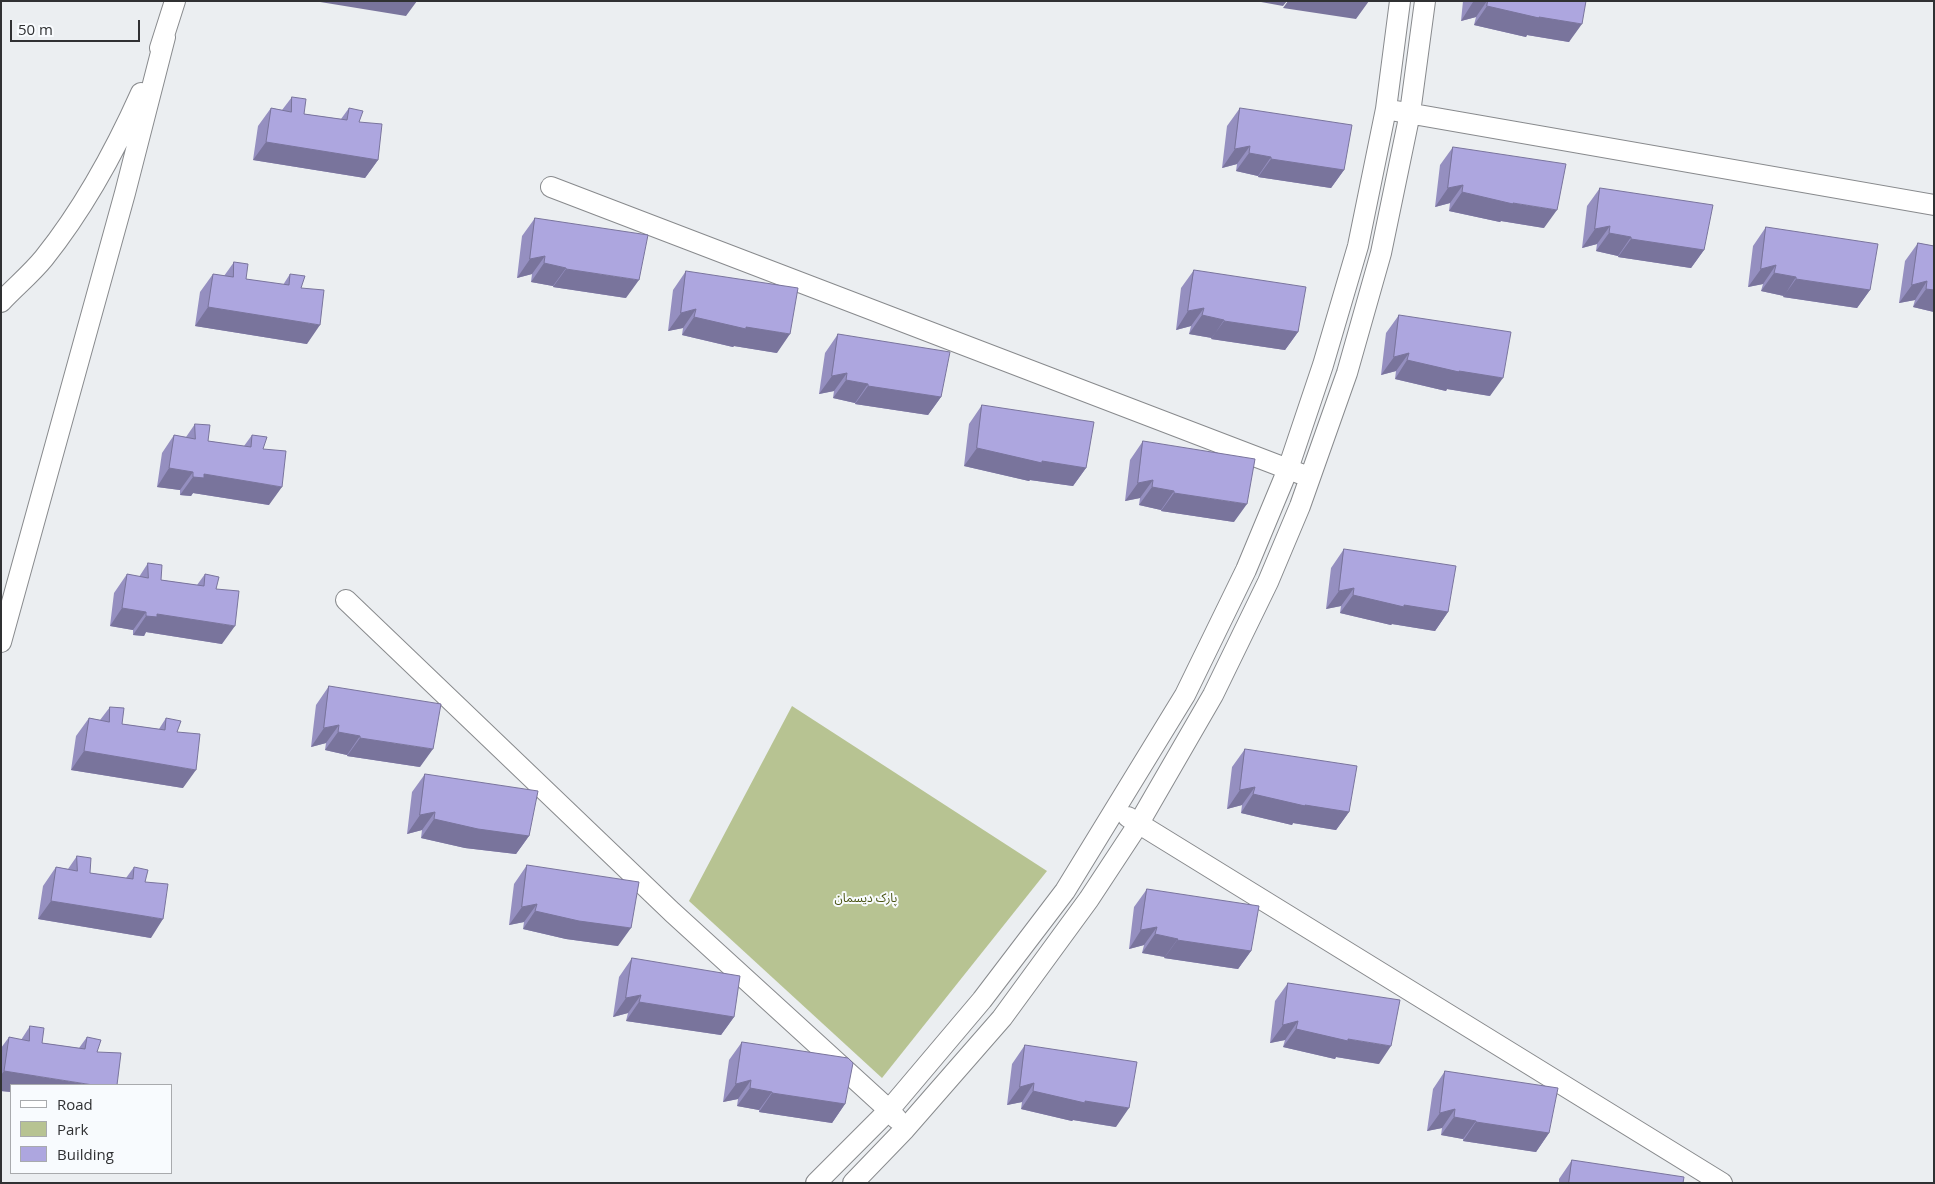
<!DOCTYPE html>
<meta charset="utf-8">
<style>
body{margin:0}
#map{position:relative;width:1935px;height:1184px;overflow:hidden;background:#ebeef1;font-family:"Open Sans",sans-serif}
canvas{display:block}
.frame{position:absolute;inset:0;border:2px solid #303133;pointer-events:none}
.legend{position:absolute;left:10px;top:1084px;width:162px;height:90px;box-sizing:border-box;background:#f8fbfe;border:1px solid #a8aaad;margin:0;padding:6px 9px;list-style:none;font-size:15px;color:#303133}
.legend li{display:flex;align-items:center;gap:10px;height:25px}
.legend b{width:25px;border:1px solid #a8aaad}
.scale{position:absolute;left:10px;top:20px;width:130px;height:22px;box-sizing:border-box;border:2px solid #303133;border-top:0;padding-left:6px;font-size:15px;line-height:18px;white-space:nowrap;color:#303133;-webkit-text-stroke:4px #f8fbfe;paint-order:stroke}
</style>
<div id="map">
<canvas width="1935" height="1184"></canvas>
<div class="frame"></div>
<ul class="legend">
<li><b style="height:6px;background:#fff"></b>Road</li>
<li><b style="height:14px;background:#b7c392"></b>Park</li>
<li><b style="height:14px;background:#ada6df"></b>Building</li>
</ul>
<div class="scale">50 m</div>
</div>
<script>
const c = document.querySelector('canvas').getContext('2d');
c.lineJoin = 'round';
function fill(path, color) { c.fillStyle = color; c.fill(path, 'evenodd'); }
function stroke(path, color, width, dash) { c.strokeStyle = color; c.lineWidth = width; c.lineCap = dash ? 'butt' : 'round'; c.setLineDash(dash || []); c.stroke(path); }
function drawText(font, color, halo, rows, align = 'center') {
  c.font = font + ' "Open Sans","Noto Sans Arabic",sans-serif'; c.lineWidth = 4; c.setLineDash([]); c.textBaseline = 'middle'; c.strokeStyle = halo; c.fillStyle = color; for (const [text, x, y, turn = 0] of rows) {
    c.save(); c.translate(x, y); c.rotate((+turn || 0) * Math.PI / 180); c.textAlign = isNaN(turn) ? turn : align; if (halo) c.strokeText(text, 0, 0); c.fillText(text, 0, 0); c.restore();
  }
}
const green = new Path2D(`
 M792 706 1047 871 882 1078 689 901Z`);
const minor = new Path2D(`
 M160 48 175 1
 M1396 111 1934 205
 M551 187 1301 474
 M1 302C15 287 31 274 44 258 84 208 115 151 141 93
 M346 600 672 912 889 1110 897 1119
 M1 642 125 193 165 37
 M1128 817 1722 1183
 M816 1183 889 1110 982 1000 1065 891 1185 695 1246 570 1288 469 1323 365 1358 246 1386 109 1400 1
 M853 1183 905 1129 1002 1018 1089 899 1139 823 1213 695 1268 582 1300 506 1347 373 1381 253 1410 113 1425 1`);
const wall = new Path2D(`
 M1463 1H1586L1569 42 1527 35 1526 37 1474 25 1476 17 1461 21Z
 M292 97 304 114 341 119 349 108 359 122 378 160 365 178 253 160 258 126 271 108 282 110Z
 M1240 108 1344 170 1331 188 1258 177V176L1236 171 1237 164 1222 168 1227 126Z
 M1453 147 1544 228 1501 221 1500 222 1449 211 1450 203 1435 207 1440 165Z
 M1600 188 1704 250 1691 268 1618 257V256L1596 251 1597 244 1582 248 1587 206Z
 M535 218 626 298 553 287V286L531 282 532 274 517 278 522 236Z
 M1766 227 1870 290 1857 308 1783 297 1784 296 1761 291 1763 284 1748 287 1753 246Z
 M1918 243 1934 246V312L1913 307 1915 300 1899 303 1905 261Z
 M234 262 246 279 283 285 290 274 301 288 307 344 195 326 200 292 213 274 224 276Z
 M1194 270 1298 332 1285 350 1211 339 1212 338 1189 334 1191 326 1176 330 1181 288Z
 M686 271 777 353 734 346 733 347 682 335 683 328 668 331 673 290Z
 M1399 315 1490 396 1447 389 1446 391 1395 379 1396 371 1381 375 1386 333Z
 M838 334 941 397 928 415 855 404V403L833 398 834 391 819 394 825 353Z
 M982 405 1086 468 1073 486 1030 480 1029 481 964 466 969 424Z
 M195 424 208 441 244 446 252 435 263 449 269 505 193 493 191 496 180 495V490L157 487 162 453 174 435 186 437Z
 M1143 441 1234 522 1161 511V510L1139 505 1140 498 1125 501 1130 460Z
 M1344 549 1448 612 1435 631 1392 624 1391 625 1340 613 1341 606 1326 609 1331 568Z
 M148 563 161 580 197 585 205 574 216 589 222 644 146 632 144 636 133 635V630L110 626 114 593 127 574 139 577Z
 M329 686 420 767 347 756V755L325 750 326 743 311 747 316 705Z
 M110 707 122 724 159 729 166 718 177 732 183 788 71 770 76 736 89 718 100 720Z
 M1245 749 1349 812 1336 830 1293 823 1292 825 1241 813 1242 805 1227 809 1232 767Z
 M425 774 529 836 516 854 465 848 421 838 422 830 407 834 412 792Z
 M77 856 90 873 126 878 134 867 145 882 151 938 38 919 43 886 56 867 68 869Z
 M527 865 618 946 566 939 523 929 524 922 509 925 514 884Z
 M1147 889 1251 951 1238 969 1164 958 1165 957 1142 953 1144 945 1129 949 1134 907Z
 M632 958 734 1017 721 1035 626 1021 628 1013 613 1017 619 977Z
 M1288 983 1379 1064 1336 1057 1335 1059 1283 1047 1285 1040 1270 1043 1275 1001Z
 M30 1026 42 1043 79 1048 87 1037 97 1052 11 1085V1092L1 1091V1048L9 1037 21 1040Z
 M742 1042 845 1104 832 1123 759 1112V1110L737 1106 738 1099 723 1102 729 1060Z
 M1025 1045 1116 1127 1073 1120 1072 1121 1021 1109 1022 1102 1007 1105 1012 1064Z
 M1445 1071 1549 1133 1536 1152 1463 1141V1139L1441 1135 1442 1128 1427 1131 1433 1089Z
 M1572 1160 1683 1183H1559V1179Z`);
const shadedWall = new Path2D(`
 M314 1H417L406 16Z
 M1262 1H1287L1283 6 1261 2Z
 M1288 1H1369L1356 19 1283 8Z
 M1478 1H1487L1476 17 1461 21 1473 2Z
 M1487 6 1539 17 1582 24 1569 42 1527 35 1526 37 1474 25Z
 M266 142 378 160 365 178 253 160Z
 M1250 146 1237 164 1222 168 1235 149Z
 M1249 153 1271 157 1258 176 1236 171Z
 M1271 159 1344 170 1331 188 1258 177Z
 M1463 185 1450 203 1435 207 1448 188Z
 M1462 192 1513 203 1557 210 1544 228 1501 221 1500 222 1449 211Z
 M1610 226 1597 244 1582 248 1595 229Z
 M1609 233 1631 237 1618 256 1596 251Z
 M1631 239 1704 250 1691 268 1618 257Z
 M545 256 532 274 517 278 530 259Z
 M544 263 566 268 553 286 531 282Z
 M1776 265 1763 284 1748 287 1761 269Z
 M566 269 639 280 626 298 553 287Z
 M1774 273 1796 277 1784 296 1761 291Z
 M1796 279 1870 290 1857 308 1783 297Z
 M1927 281 1915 300 1899 303 1912 285Z
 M1926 289 1934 290V312L1913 307Z
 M208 307 320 325 307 344 195 326Z
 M1204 308 1191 326 1176 330 1188 311Z
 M696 309 683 328 668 331 681 313Z
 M1202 315 1224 320 1212 338 1189 334Z
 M694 317 790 334 777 353 734 346 733 347 682 335Z
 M1224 321 1298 332 1285 350 1211 339Z
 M1409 353 1396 371 1381 375 1394 357Z
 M1407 360 1503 378 1490 396 1447 389 1446 391 1395 379Z
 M847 373 834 391 819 394 832 376Z
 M846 380 868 384 855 403 833 398Z
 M868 386 941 397 928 415 855 404Z
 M977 448 1042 461 1086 468 1073 486 1030 480 1029 481 964 466Z
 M169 468 193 472 180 490 157 487Z
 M204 474 282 487 269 505 193 493 191 496 180 495 193 477Z
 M1153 480 1140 498 1125 501 1138 483Z
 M1152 487 1174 491 1161 510 1139 505Z
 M1174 493 1247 504 1234 522 1161 511Z
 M1354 588 1341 606 1326 609 1339 591Z
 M1353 595 1448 612 1435 631 1392 624 1391 625 1340 613Z
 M122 608 146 612 133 630 110 626Z
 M157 614 235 626 222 644 146 632 144 636 133 635 146 616Z
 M339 725 326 743 311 747 324 728Z
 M338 732 360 736 347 755 325 750Z
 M360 738 433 749 420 767 347 756Z
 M84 751 196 770 183 788 71 770Z
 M1255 787 1242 805 1227 809 1240 790Z
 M1253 794 1349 812 1336 830 1293 823 1292 825 1241 813Z
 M435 812 422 830 407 834 420 815Z
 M434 819 529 836 516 854 465 848 421 838Z
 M51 901 163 919 151 938 38 919Z
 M537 904 524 922 509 925 522 907Z
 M535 911 631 928 618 946 566 939 523 929Z
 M1157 927 1144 945 1129 949 1141 930Z
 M1155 934 1178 939 1165 957 1142 953Z
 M1177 940 1251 951 1238 969 1164 958Z
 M641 995 628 1013 613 1017 626 998Z
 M639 1002 734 1017 721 1035 626 1021Z
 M1298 1021 1285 1040 1270 1043 1283 1025Z
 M1296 1029 1348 1039 1391 1046 1379 1064 1336 1057 1335 1059 1283 1047Z
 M4 1071 93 1085H11V1092L1 1091V1075Z
 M751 1080 738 1099 723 1102 736 1084Z
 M1034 1083 1022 1102 1007 1105 1020 1087Z
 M750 1088 772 1092 759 1110 737 1106Z
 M1033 1091 1129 1108 1116 1127 1073 1120 1072 1121 1021 1109Z
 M772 1093 845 1104 832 1123 759 1112Z
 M1455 1109 1442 1128 1427 1131 1440 1113Z
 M1454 1117 1476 1121 1463 1139 1441 1135Z
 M1476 1122 1549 1133 1536 1152 1463 1141Z`);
const building = new Path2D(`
 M1488 1H1586L1582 24 1539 17V18L1487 6Z
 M292 97 306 99 304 114 347 120 349 108 363 111 359 122 382 124 378 160 266 142 271 108 291 112Z
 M1240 108 1352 125 1344 170 1271 159V157L1249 153 1250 146 1235 149Z
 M1453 147 1566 164 1557 210 1513 203V204L1462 192 1463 185 1448 188Z
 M1600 188 1713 205 1704 250 1631 239V237L1609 233 1610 226 1595 229Z
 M535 218 648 235 639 280 566 269V268L544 263 545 256 530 259Z
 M1766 227 1878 244 1870 290 1796 279V277L1774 273 1776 265 1761 269Z
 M1918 243 1934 246V290L1926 289 1927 281 1912 285Z
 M234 262 248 264 246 279 289 285 290 274 305 276 301 288 324 290 320 325 208 307 213 274 233 277Z
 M1194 270 1306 287 1298 332 1224 321V320L1202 315 1204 308 1188 311Z
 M686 271 798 288 790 334 746 327V329L694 317 696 309 681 313Z
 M1399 315 1511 332 1503 378 1459 371V372L1407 360 1409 353 1394 357Z
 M838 334 950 352 941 397 868 386V384L846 380 847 373 832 376Z
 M982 405 1094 422 1086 468 1042 461V463L977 448Z
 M195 424 210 425 208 441 251 447 252 435 267 437 263 449 286 451 282 487 204 474V478L193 477V472L169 468 174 435 195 439Z
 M1143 441 1255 459 1247 504 1174 493V491L1152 487 1153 480 1138 483Z
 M1344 549 1456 566 1448 612 1404 605V607L1353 595 1354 588 1339 591Z
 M148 563 162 565 161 580 204 586 205 574 219 577 216 589 239 591 235 626 157 614V617L146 616V612L122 608 127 574 148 578Z
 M329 686 441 704 433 749 360 738V736L338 732 339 725 324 728Z
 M110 707 124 708 122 724 165 730 166 718 181 721 177 732 200 734 196 770 84 751 89 718 109 722Z
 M1245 749 1357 766 1349 812 1305 805V806L1253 794 1255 787 1240 790Z
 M425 774 538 791 529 836 478 829 434 819 435 812 420 815Z
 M77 856 91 858 90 873 133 879 134 867 148 870 145 882 168 884 163 919 51 901 56 867 77 871Z
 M527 865 639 882 631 928 579 921 535 911 537 904 522 907Z
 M1147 889 1259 906 1251 951 1177 940 1178 939 1155 934 1157 927 1141 930Z
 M632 958 740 976 734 1017 639 1002 641 995 626 998Z
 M1288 983 1400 1000 1391 1046 1348 1039V1041L1296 1029 1298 1021 1283 1025Z
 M30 1026 44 1028 42 1043 85 1049 87 1037 101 1040 97 1052 121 1053 117 1085H93L4 1071 9 1037 29 1041Z
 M742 1042 848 1058 853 1063 845 1104 772 1093V1092L750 1088 751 1080 736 1084Z
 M1025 1045 1137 1062 1129 1108 1085 1101V1103L1033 1091 1034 1083 1020 1087Z
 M1445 1071 1558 1088 1549 1133 1476 1122V1121L1454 1117 1455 1109 1440 1113Z
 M1572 1160 1684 1177 1683 1183H1569Z`);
const parkNames = [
 ["پارک دیسمان",866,899]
];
fill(green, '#b7c392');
stroke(minor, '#888a8d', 22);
stroke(minor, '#fff', 20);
fill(wall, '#958fc0');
fill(shadedWall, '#79749c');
fill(building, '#ada6df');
stroke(building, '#79749c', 1);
drawText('12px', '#4a5513', '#f8fbfe', parkNames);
</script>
